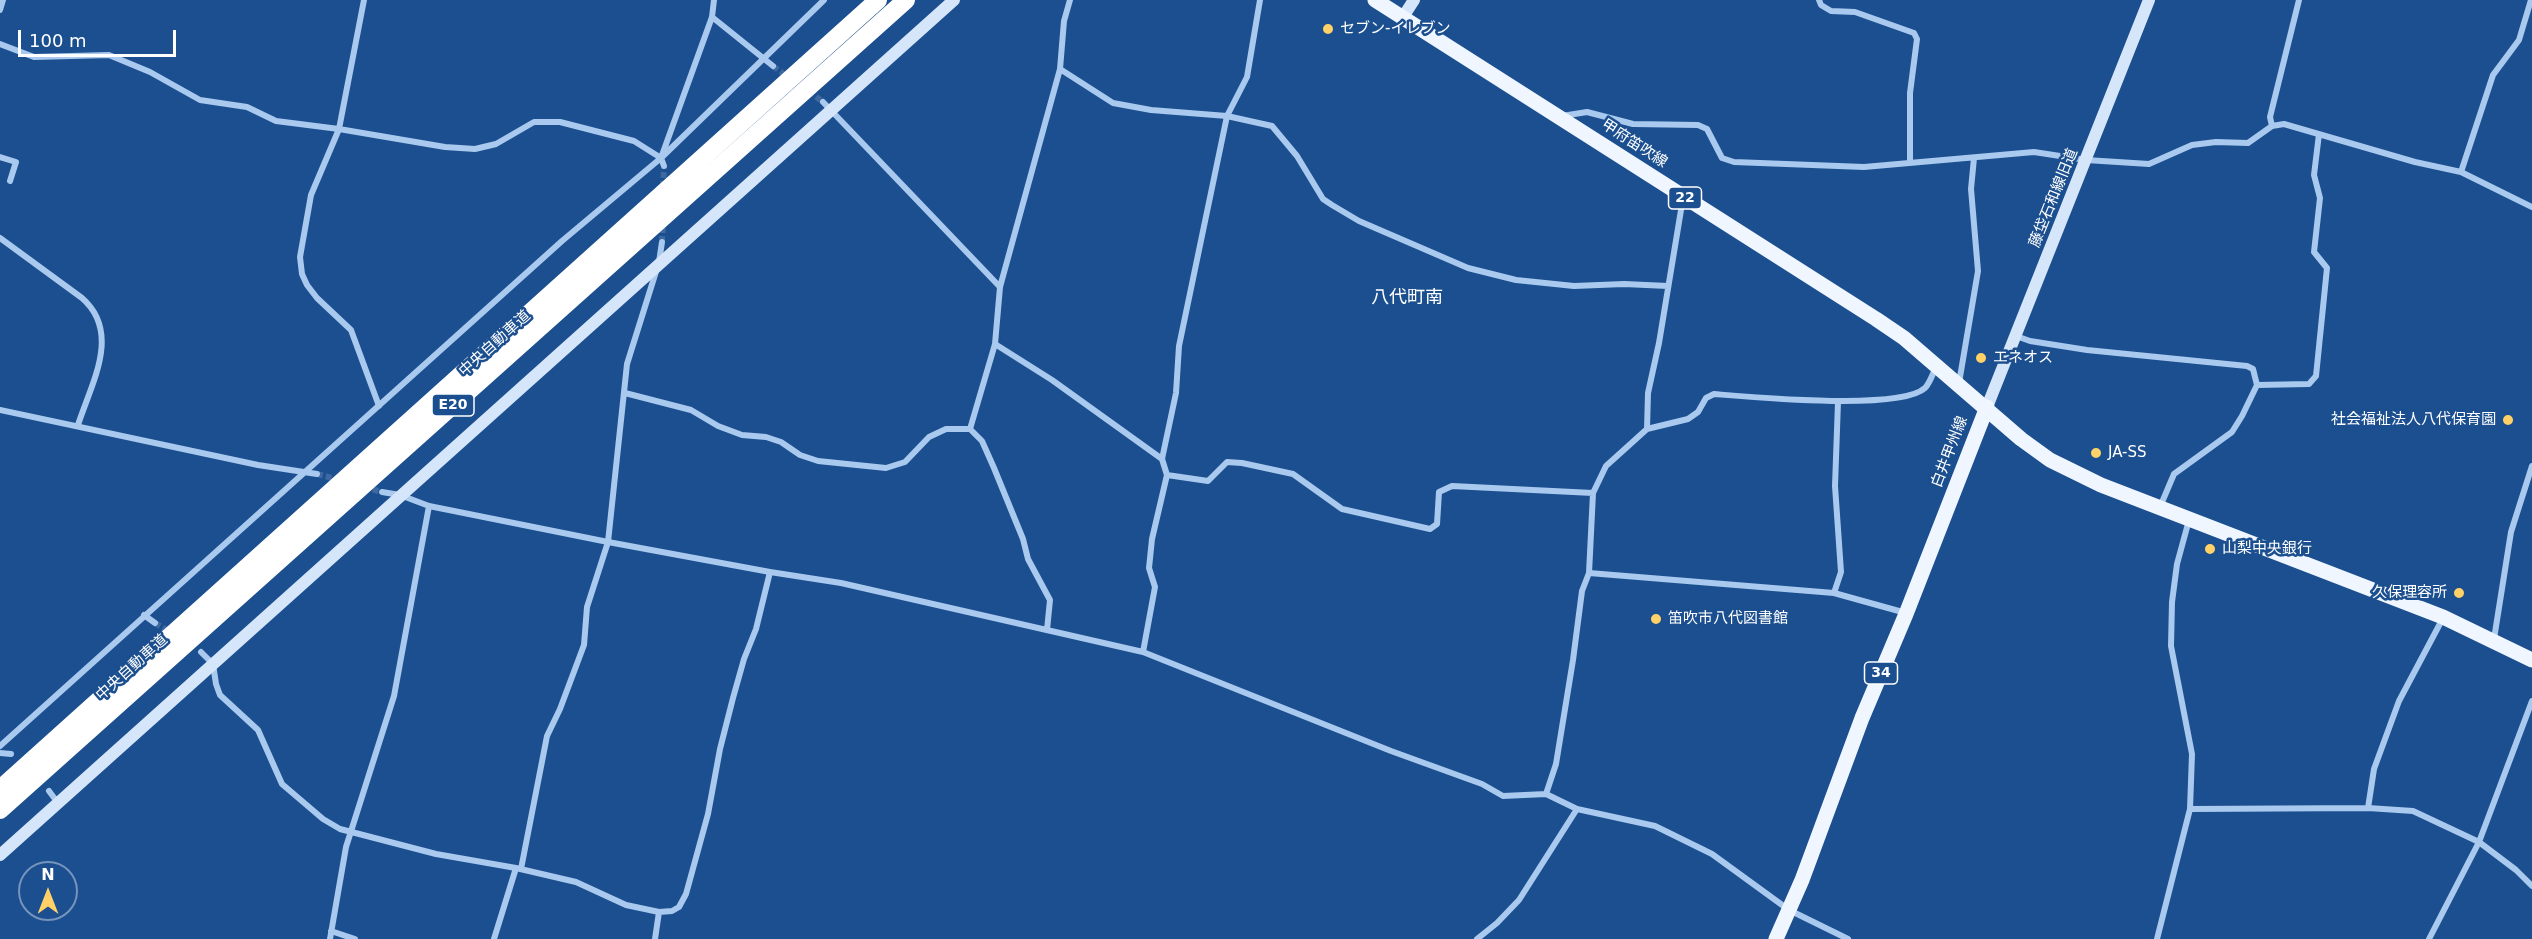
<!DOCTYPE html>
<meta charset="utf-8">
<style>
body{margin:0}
#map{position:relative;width:2532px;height:939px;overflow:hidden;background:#1b4f8f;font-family:"DejaVu Sans",sans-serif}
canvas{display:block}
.north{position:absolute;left:18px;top:861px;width:60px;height:60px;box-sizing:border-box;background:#1b4f8f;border:2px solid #7695bc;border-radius:50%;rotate:0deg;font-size:16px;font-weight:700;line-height:24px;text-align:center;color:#fff}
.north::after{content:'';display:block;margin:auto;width:21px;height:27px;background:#ffd166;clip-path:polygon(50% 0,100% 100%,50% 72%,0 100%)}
.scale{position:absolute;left:18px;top:30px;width:158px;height:27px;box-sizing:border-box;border:3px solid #fff;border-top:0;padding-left:8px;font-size:18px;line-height:21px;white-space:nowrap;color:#fff;-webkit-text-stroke:4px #1b4f8f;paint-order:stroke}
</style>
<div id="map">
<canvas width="2532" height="939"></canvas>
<div class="north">N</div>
<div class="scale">100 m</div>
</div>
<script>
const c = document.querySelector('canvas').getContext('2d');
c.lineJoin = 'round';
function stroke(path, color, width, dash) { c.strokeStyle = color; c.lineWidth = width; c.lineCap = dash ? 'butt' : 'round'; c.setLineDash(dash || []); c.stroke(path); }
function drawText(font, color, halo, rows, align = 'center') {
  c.font = font + ' "DejaVu Sans","Noto Sans JP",sans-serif'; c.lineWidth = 5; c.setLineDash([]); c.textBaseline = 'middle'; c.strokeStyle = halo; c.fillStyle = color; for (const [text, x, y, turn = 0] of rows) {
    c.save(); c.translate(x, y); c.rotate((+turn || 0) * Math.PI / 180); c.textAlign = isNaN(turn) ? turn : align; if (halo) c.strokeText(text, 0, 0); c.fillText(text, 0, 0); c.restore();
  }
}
const streetTunnel = new Path2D(`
 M773 66 788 77
 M809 91 823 102
 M663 187 664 166
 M662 242 663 222
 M317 474 340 480
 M364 487 382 492
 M155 623 170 632`);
const street = new Path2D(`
 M364 0 339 129 311 195 300 257 302 274 307 285 317 298 351 330 379 406
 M1070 0 1064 21 1060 69 1000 287 995 344 1052 380 1162 459
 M1819 0 1821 5 1831 11 1855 12 1914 33 1917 39 1910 93V162
 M0 10 3 0
 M712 17 773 66
 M0 44 34 57 109 55 150 72 200 100 247 107 276 121 339 129 445 147 475 149 496 144 534 122H560L634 141 661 158
 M1060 69 1113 103 1151 110 1227 116 1272 126 1297 156 1323 199 1332 205 1359 221 1468 268 1516 280 1574 286 1624 284 1668 286
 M823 102 1000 287
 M1562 116 1587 112 1633 124 1698 125 1707 129 1722 158 1734 162 1864 167 2034 152 2086 160 2149 164 2192 145 2216 142 2248 143 2272 126 2284 124 2415 162 2461 172 2532 207
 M2272 126 2270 117 2299 0
 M0 157 16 162 10 181
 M664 166 661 158 712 17 714 0
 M2461 172 2493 75 2519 40 2531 0
 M0 238 82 298C122 333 91 384 78 425
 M2016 336 2030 341 2087 350 2247 366 2253 369 2257 385 2242 416 2232 432 2174 474 2160 507
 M1959 383 1978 271 1971 189 1974 158
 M2257 385 2309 384 2316 376 2327 268 2314 252 2320 198 2314 175 2319 134
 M625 393 691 410 718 426 742 435 766 437 781 442 800 455 818 461 886 468 905 462 929 437 946 429H970L982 441 994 468 1023 539 1028 559 1050 600 1047 630
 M0 410 258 465 317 474
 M970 429 995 344
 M1647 429 1648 393 1659 343 1683 198
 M1167 475 1208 481 1227 462 1242 463 1293 474 1342 509 1430 529 1437 524 1439 492 1452 486 1593 493
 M382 492 400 495 429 506 608 542 770 572 841 583 1143 652 1391 751 1482 784 1503 796 1546 794 1577 809 1655 826 1712 854 1789 910 1848 939
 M1589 573 1834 593 1906 613
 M1834 593 1841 572 1835 486 1838 402
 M144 615 155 623
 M2494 639 2511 532 2532 466
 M201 652 213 664 216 684 220 695 258 730 282 784 323 819 340 829 436 854 516 868 576 882 626 905 659 912 672 911 679 907 686 894 708 814 720 749 733 698 744 659 756 629 770 572
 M1143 652 1155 587 1149 568 1152 539 1167 475 1162 459 1176 393 1179 346 1227 116 1247 77 1260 0
 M0 746 562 241 661 158 824 0
 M0 753 11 754
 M49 791 58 803
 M1546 794 1556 764 1573 660 1582 591 1589 573 1593 493 1606 466 1647 429 1688 419 1698 412 1706 398 1714 394C1751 397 1900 411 1925 388 1930 383 1933 373 1936 367
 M2368 808 2374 769 2399 701 2443 618
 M2190 809 2368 808 2413 811 2479 842 2516 870 2532 886
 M521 869 547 736 560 709 584 645 587 607 608 542 627 364 659 262 662 242
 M331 931 355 939
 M330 939 346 847 394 696 429 506
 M494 939 516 868
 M655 939 659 912
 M1477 939 1497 923 1519 900 1577 809
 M2157 939 2190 809 2192 754 2171 646 2172 602 2177 564 2189 520
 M2429 939 2479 842 2532 701`);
const secondary = new Path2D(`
 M1403 17 1414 0
 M1987 407 2149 0
 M0 855 954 0`);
const primary = new Path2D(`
 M1375 0 1876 319 1904 338 2021 439 2050 460 2101 485 2443 617 2532 660
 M1776 939 1802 880 1862 718 1906 614 1987 407`);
const highway = new Path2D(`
 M0 789 878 0
 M0 810 906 0`);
const markers = [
 [1328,29,6,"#ffd166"],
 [1981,358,6,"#ffd166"],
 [2508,420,6,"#ffd166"],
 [2096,453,6,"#ffd166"],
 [2210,549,6,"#ffd166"],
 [2459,593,6,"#ffd166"],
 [1656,619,6,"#ffd166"]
];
const shields = [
 [1685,198,33],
 [453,405,42],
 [1881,673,33]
];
const shieldNames = [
 ["22",1685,198],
 ["E20",453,405],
 ["34",1881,673]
];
const poiNames = [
 ["セブン-イレブン",1340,29],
 ["エネオス",1993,358],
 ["社会福祉法人八代保育園",2496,420,"right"],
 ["JA-SS",2108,453],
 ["山梨中央銀行",2222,549],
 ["久保理容所",2447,593,"right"],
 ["笛吹市八代図書館",1668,619]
];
const streetNames = [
 ["甲府笛吹線",1634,144,33],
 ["藤垈石和線旧道",2054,198,-68],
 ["中央自動車道",495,344,-42],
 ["白井甲州線",1950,452,-69],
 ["中央自動車道",132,668,-42]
];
const quarterNames = [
 ["八代町南",1407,298]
];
stroke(streetTunnel, '#3d69a0', 6, [6, 3]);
stroke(street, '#a9c9ee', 6);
stroke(secondary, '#d6e6fa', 12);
stroke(primary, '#f0f6ff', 15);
stroke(highway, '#fff', 18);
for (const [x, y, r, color] of markers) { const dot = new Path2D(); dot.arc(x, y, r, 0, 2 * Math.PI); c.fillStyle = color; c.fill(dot); stroke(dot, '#1b4f8f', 2); }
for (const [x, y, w] of shields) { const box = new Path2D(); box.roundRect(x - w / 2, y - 11, w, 22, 4.5); c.fillStyle = '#1b4f8f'; c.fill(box); stroke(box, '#fff', 1.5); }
drawText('bold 14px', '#fff', null, shieldNames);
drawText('15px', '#fff', '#1b4f8f', poiNames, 'left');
drawText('15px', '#fff', '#1b4f8f', streetNames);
drawText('18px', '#fff', '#1b4f8f', quarterNames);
</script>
